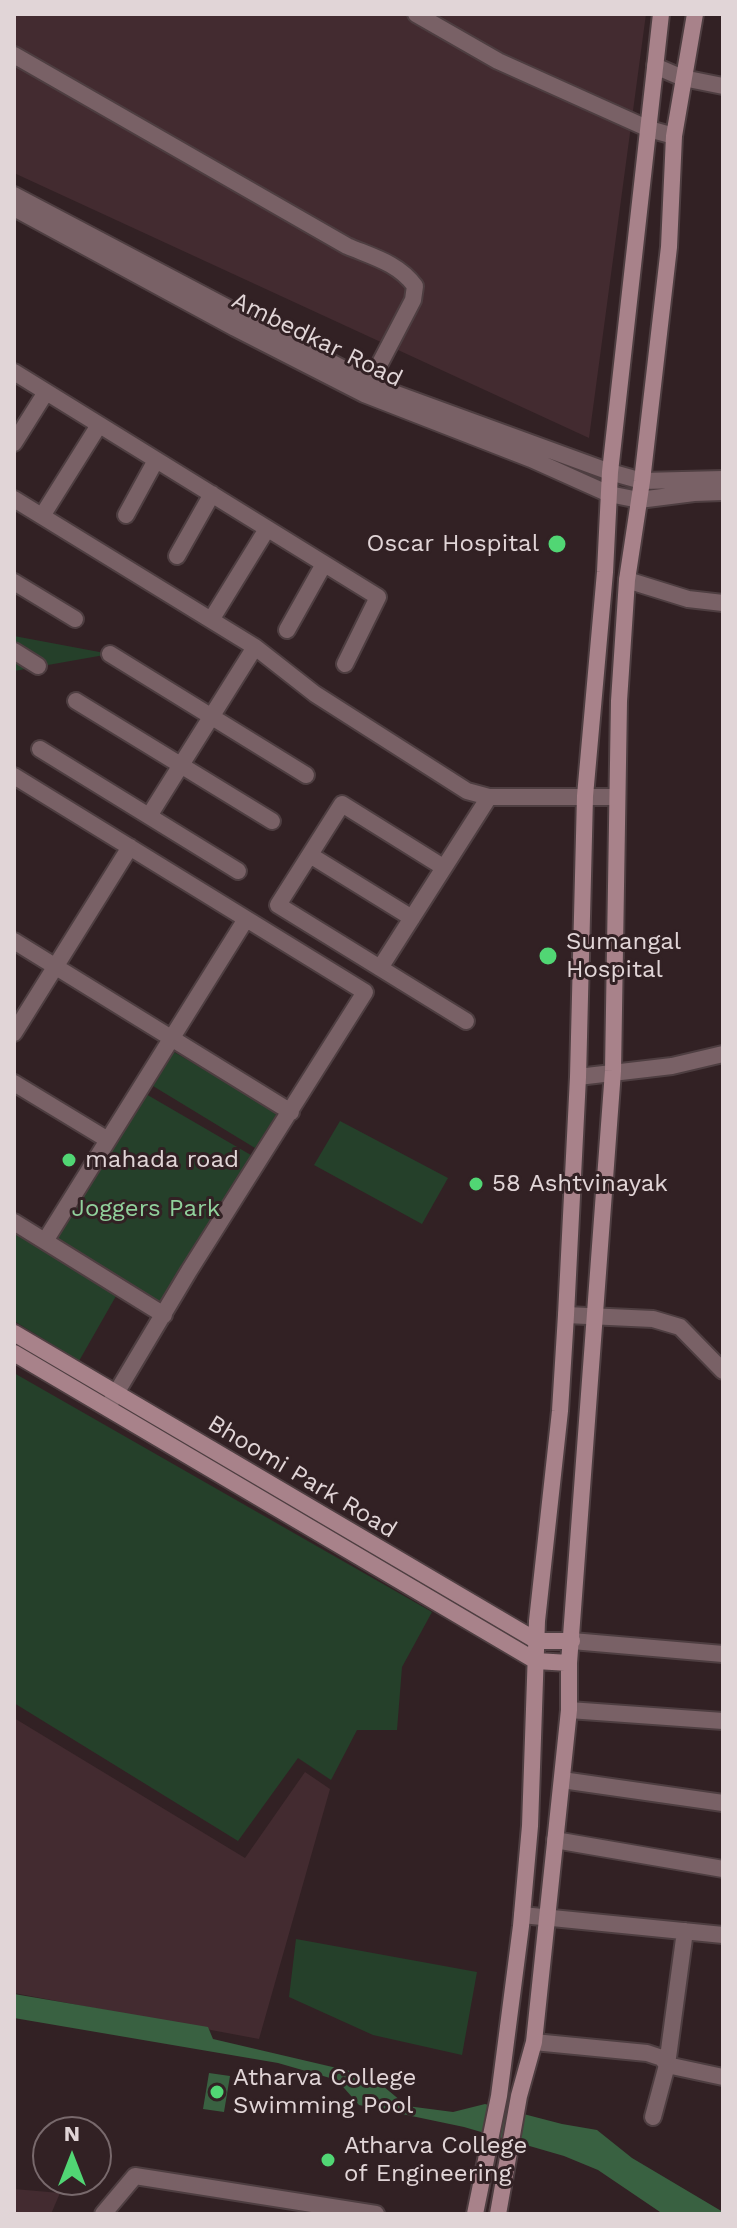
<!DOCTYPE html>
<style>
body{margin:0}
#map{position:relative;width:737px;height:2228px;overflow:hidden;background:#322124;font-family:"Work Sans",sans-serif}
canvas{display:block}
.frame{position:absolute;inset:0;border:16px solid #e1d5d7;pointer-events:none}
.north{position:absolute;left:32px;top:2116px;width:80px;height:80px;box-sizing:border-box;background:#322124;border:2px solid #78696c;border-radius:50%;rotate:0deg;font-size:22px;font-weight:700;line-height:32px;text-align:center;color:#e1d5d7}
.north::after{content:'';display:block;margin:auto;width:28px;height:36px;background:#51d674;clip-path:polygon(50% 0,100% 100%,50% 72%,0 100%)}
</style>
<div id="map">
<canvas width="737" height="2228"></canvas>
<div class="frame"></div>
<div class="north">N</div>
</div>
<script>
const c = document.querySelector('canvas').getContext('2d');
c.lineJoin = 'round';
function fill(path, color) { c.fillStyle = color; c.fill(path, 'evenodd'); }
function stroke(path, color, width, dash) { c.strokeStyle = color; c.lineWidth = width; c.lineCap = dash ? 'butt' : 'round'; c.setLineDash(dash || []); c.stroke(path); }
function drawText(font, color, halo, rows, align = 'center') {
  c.font = font + ' "Work Sans",sans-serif'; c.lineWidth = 6; c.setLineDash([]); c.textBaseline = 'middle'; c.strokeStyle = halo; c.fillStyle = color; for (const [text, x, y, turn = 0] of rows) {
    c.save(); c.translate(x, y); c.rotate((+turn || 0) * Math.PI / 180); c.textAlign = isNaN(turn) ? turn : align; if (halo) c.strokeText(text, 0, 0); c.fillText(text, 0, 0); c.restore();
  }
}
const built = new Path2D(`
 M14 14H646L589 438 14 173Z
 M14 1718 245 1858 305 1772 330 1789 259 2039 14 1993Z
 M14 2189 60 2193 51 2214H14Z`);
const green = new Path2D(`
 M14 636 110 654 14 671Z
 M174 1052 278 1112 255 1148 153 1086Z
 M139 1090 256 1158 166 1310 47 1238Z
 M340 1121 448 1178 422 1224 314 1165Z
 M14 1232 116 1296 79 1361 14 1321Z
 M14 1373 432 1612 402 1667 397 1730H357L331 1780 298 1758 238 1841 14 1703Z
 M296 1939 477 1972 462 2055 373 2035 289 1997Z`);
const water = new Path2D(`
 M14 1994 208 2027 213 2039 371 2076 407 2106 453 2112 485 2104 562 2124 597 2130 632 2158 723 2212V2214H663L598 2170 564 2156 464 2127 359 2105 337 2080 278 2063 14 2018Z
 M209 2073 230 2076 224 2112 203 2109Z`);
const minor = new Path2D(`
 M416 14 498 61 649 129 674 136
 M14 55 347 246C373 257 398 263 415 286L413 300 365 392
 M655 66 683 78 723 86
 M14 372 378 597 345 664
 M14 443 46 392
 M14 499 255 647 149 816
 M126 515 156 460
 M42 516 99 425
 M177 556 212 494
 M627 580 688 599 723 603
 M14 582 75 619
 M211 620 267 529
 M287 630 324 564
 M255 647 315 694 467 791 489 797H616
 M14 651 38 666
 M110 654 306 775
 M76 701 272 821
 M40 749 238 871
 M14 776 365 992 189 1271 109 1405
 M310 855 412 918
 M443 867 342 804 278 905 466 1021
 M14 941 291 1112
 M380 968 489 797
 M14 1033 130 847
 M578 1077 672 1066 723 1054
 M14 1083 108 1140
 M14 1222 164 1315
 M45 1241 246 919
 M566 1315 653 1319 680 1327 723 1371
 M572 1641 723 1654
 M569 1710 723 1721
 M562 1780 723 1803
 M555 1840 723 1869
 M522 1915 723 1935
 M534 2042 647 2053 662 2058 667 2065 723 2077
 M653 2117 667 2065 685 1931
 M103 2214 135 2176 376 2214`);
const tertiary = new Path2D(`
 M14 195 380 388 610 472 642 481 723 479
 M14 208 235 328 364 394 531 459 609 494 639 500 694 493 723 492`);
const secondary = new Path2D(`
 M14 1333 537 1641H572
 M14 1353 536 1661 569 1663
 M475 2214 499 2096 521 1926 530 1826 537 1621 560 1411 566 1315 578 1077 585 796 605 572 610 472 661 14
 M498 2214 519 2096 534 2042 569 1710V1663L613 1071 619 701 627 580 642 481 669 247 674 136 695 14`);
const markers = [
 [557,544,10,"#51d674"],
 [548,956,10,"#51d674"],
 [69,1160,8,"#51d674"],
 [476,1184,8,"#51d674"],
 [217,2092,8,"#51d674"],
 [328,2160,8,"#51d674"]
];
const streetNames = [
 ["Ambedkar Road",317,340,26],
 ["Bhoomi Park Road",302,1477,31]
];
const poiNames = [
 ["Oscar Hospital",539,544,"right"],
 ["Sumangal",566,942],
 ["Hospital",566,970],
 ["mahada road",85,1160],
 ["58 Ashtvinayak",492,1184],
 ["Atharva College",233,2078],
 ["Swimming Pool",233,2106],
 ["Atharva College",344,2146],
 ["of Engineering",344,2174]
];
const parkNames = [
 ["Joggers Park",146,1209]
];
fill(built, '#432b30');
fill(green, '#25402a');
fill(water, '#396141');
stroke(minor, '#4e3e41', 20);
stroke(tertiary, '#4e3e41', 20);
stroke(secondary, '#4e3e41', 20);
stroke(minor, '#796166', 16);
stroke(tertiary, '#796166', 16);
stroke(secondary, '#a8828a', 16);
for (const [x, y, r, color] of markers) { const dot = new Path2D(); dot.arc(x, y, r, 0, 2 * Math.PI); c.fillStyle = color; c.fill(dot); stroke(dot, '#322124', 3); }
drawText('24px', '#e1d5d7', '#322124', streetNames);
drawText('24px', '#e1d5d7', '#322124', poiNames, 'left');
drawText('24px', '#90d09b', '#322124', parkNames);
</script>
